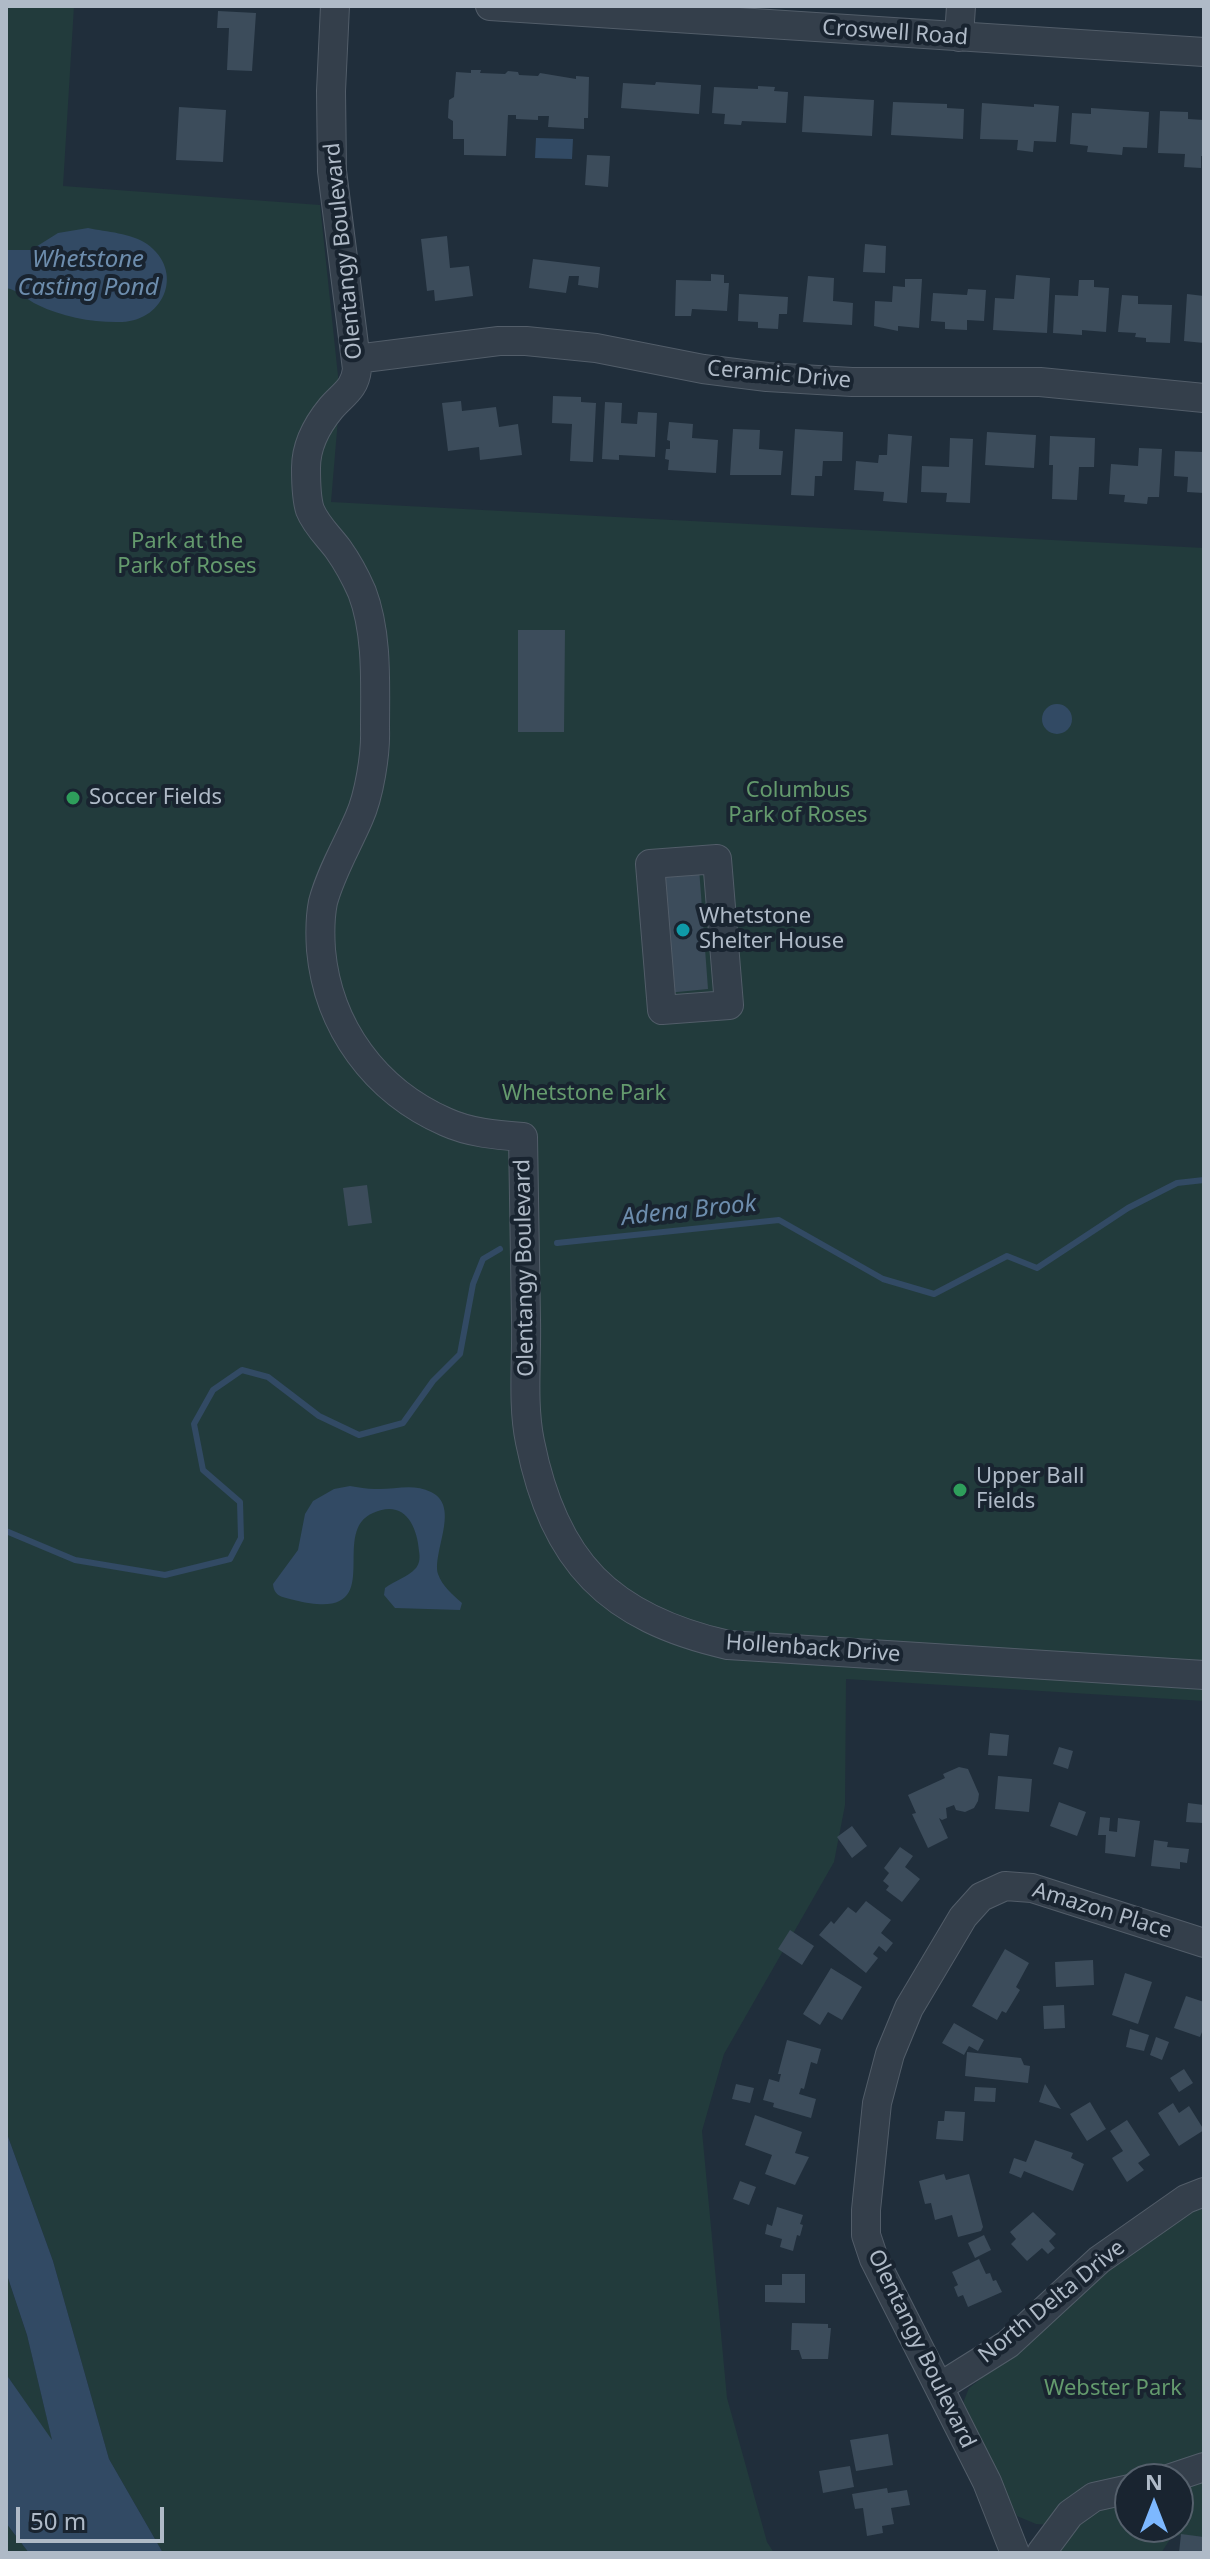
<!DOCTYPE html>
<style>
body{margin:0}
#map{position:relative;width:1210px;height:2559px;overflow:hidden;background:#202e3b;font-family:"Noto Sans",sans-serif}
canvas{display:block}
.frame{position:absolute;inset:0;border:8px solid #afbac7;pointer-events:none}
.north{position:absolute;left:1114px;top:2463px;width:80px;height:80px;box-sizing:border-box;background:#192430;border:2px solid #55606c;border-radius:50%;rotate:0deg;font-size:22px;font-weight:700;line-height:32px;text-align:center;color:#afbac7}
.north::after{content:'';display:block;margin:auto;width:28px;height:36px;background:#7db8ff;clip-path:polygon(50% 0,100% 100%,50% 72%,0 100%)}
.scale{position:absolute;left:16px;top:2507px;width:148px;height:36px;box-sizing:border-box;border:4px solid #afbac7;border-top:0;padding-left:10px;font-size:24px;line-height:28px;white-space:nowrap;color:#afbac7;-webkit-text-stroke:6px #192430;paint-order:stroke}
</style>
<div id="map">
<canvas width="1210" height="2559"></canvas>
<div class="frame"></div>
<div class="north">N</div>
<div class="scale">50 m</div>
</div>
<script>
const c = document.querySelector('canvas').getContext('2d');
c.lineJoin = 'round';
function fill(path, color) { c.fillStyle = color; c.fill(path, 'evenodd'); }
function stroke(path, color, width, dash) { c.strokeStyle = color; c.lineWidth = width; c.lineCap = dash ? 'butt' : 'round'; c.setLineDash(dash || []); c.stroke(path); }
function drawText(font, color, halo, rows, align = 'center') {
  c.font = font + ' "Noto Sans",sans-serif'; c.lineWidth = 8; c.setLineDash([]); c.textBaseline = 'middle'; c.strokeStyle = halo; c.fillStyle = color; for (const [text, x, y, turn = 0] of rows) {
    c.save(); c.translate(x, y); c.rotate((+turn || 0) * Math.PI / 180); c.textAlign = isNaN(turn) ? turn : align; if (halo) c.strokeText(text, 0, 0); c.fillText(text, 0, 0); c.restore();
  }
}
const green = new Path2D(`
 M6 6H74L63 186 320 205 340 395 331 502 1204 548V1701L846 1679 845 1805 834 1862 724 2054 702 2131 727 2398 767 2542 774 2553H163L109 2459 53 2261 6 2131Z
 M1204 2200V2458L1133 2479 1052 2525 1036 2524 1017 2516 963 2403 969 2388 1030 2340 1107 2272Z
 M6 2272 27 2335 53 2443 6 2374Z
 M1204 2474V2537L1173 2535 1161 2553H1054C1081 2517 1086 2510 1130 2498V2527H1178V2483Z
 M6 2523 29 2553H6Z`);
const water = new Path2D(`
 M536 138 573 139 572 159 535 158Z
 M88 228C107 232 131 233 147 244 184 270 166 320 122 322 95 323 62 317 38 305 27 300 18 290 6 288V250H31L58 233Z
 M1042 719a15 15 0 1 1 30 0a15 15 0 1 1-30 0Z
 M350 1486C358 1487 367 1489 375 1489 394 1490 413 1483 431 1492 461 1506 432 1552 438 1574 442 1586 453 1595 462 1603L460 1610 395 1608 384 1595 385 1588C394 1581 408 1577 416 1568 420 1563 420 1557 419 1551 417 1525 404 1499 373 1513 326 1533 394 1625 294 1600 283 1597 274 1597 273 1584L298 1550 305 1514 313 1501 334 1489Z
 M6 2131 53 2261 109 2459 163 2553H29L6 2523V2374L52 2440 27 2335 6 2272Z`);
const stream = new Path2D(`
 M557 1243 779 1220 883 1279 934 1294 1007 1256 1037 1268 1128 1208 1177 1183 1204 1180
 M6 1531 75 1560 165 1575 230 1559 241 1538 240 1502 203 1470 194 1424 213 1390 242 1370 268 1377 319 1416 359 1435 403 1423 433 1381 460 1354 473 1284 483 1259 500 1249`);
const building = new Path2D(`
 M218 11 256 13 252 71 227 70 229 28H217Z
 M471 70H481L480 73 505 74 508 71 518 72 519 75 538 76 540 73 576 79V76L589 77 588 118H584V129L548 127 549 116H538V120L516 119V115H508L506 156 464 155V139H453V121L448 118 449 100 454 97 456 72 471 73Z
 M656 82 701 85 699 114 621 108 623 83 655 85Z
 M758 86 775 87 774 91 788 92 786 123 742 121 741 125 724 124 725 114 712 113 714 87 758 89Z
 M804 96 874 100 872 136 802 132Z
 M893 102 947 104V108L964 109 963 139 891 135Z
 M982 103 1034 107V104L1059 106 1056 142 1034 141 1033 152 1017 150 1018 140 980 139Z
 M179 107 226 110 223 162 176 160Z
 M1091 108 1149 112 1147 148 1123 147 1122 155 1087 152 1088 146 1070 144 1072 113 1091 114Z
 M1160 111 1188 112V119L1204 120V156H1201V168L1184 167 1185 154 1158 153Z
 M587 155 610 156 608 187 585 185Z
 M447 236 450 268 469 266 473 296 435 301 434 290 427 291 421 239Z
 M865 244 886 246 885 273 863 272Z
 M533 259 600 267 598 288 578 285 579 276H569L566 293 529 288Z
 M711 274 724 275V283H729L727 311 692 309 691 316H675L676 280 711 281Z
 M1016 275 1050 278 1047 333 993 330 995 298 1014 299Z
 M808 276 834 278 833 301 853 303 852 325 803 322Z
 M905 279H922L919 328 898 326V331L874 326 875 301 892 302 893 286 905 287Z
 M1079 280H1094V287L1109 288 1106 332 1082 330V335L1053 333 1055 295 1078 296Z
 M968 289 986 290 984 321 967 320V330L945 329V322L931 321 933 293 967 295Z
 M739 294 788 297 787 314H779L778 329 758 328V322L738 321Z
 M1187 294 1204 296V343L1184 341Z
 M1122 295 1138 296V304L1172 305 1170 343 1146 342V338L1135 337 1136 333 1118 332Z
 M553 396 581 397V402L596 403 593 462 570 461 572 424 552 423Z
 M461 401 462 411 496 407 499 427 518 424 522 455 480 460 479 447 448 451 442 403Z
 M605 402 622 403 621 423 637 424 638 412 657 413 655 457 619 455V460L602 459Z
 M669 422 693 424 692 438 718 440 716 473 668 470 669 460 665 459 666 449H670V441L667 440Z
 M733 429 760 430 759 449 783 451 781 475H730Z
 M795 429 843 432 842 461H823L822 476H815L814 496 791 495Z
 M987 432 1036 435 1034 468 985 465Z
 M888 434 912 436 907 503 883 501 884 492 854 490 856 461 878 463 879 455H887Z
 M1050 436 1095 438 1094 467H1079L1077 500 1052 499 1053 465H1049Z
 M950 438 973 439 970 503 946 502 947 493 921 492 922 466 949 467Z
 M1139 448 1162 449 1159 497H1148L1147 504 1124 502 1125 495 1109 494 1111 464 1138 466Z
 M1175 451 1204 452V493L1187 492 1188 477 1174 476Z
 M518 630H565L564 732H518Z
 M699 868 708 989 667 993 658 871Z
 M367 1185 372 1223 348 1226 343 1188Z
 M990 1733 1009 1735 1007 1756 988 1755Z
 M1059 1747 1073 1751 1068 1769 1053 1764Z
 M959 1767 968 1769 979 1794 978 1801 974 1808 965 1812 956 1810 954 1805 946 1808 947 1818 942 1820 939 1818 948 1838 928 1848 912 1814 916 1813 908 1795 945 1778 943 1774Z
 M998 1776 1032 1779 1029 1812 995 1809Z
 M1059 1802 1086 1812 1077 1836 1050 1826Z
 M1188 1803 1204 1805 1203 1823 1186 1822Z
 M1100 1817 1110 1818 1109 1831 1117 1832 1118 1818 1140 1821 1135 1857 1105 1853 1106 1835H1098Z
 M852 1826 867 1846 852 1858 837 1837Z
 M1154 1840 1168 1842 1167 1847 1189 1849 1187 1863 1180 1862V1869L1151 1866Z
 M900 1847 913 1856 905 1867 920 1879 902 1902 886 1890 889 1886 883 1881 889 1873 884 1868Z
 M866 1901 891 1920 881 1933 893 1943 886 1952 879 1946 873 1954 878 1958 866 1973 819 1935 831 1921 834 1924 848 1907 856 1913Z
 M790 1930 814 1946 802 1965 778 1949Z
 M1005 1949 1029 1963 1016 1987 1020 1990 1006 2013 1002 2011 997 2020 972 2006Z
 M1093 1960 1094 1985 1056 1987 1055 1962Z
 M831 1968 862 1987 842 2020 828 2012 820 2025 803 2014Z
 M1125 1973 1152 1982 1138 2024 1112 2015Z
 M1186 1996 1204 2002V2027L1200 2037 1174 2028Z
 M1064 2005 1065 2028 1044 2029 1043 2006Z
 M954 2023 984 2040 978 2051 969 2046 964 2055 942 2043Z
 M1130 2029 1149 2035 1144 2051 1126 2047Z
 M1156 2037 1169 2042 1162 2060 1150 2055Z
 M787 2040 821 2049 817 2064 811 2062 804 2089 801 2088 799 2094 816 2099 811 2118 773 2107 774 2103 763 2100 769 2079 779 2082 781 2074H778Z
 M967 2052 1021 2058 1024 2065 1030 2066 1028 2083 965 2076Z
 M1184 2069 1193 2083 1179 2092 1170 2078Z
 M736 2084 754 2088 750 2103 732 2099Z
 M1045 2084 1061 2109 1039 2102Z
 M975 2087 996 2088 995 2102 974 2101Z
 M1090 2102 1106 2129 1087 2141 1070 2114Z
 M1173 2103 1179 2113 1189 2106 1204 2130 1179 2146 1158 2113Z
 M945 2111 965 2112 963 2141 936 2139 938 2121H944Z
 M755 2115 802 2132 795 2153 809 2157 795 2185 765 2174 772 2155 745 2145Z
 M1127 2120 1150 2155 1138 2163 1144 2170 1127 2182 1112 2158 1123 2151 1110 2131Z
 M1035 2140 1073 2153 1071 2158 1084 2164 1073 2191 1024 2171 1021 2178 1009 2173 1014 2158 1026 2162Z
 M944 2174 946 2180 969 2174 983 2227 981 2231 958 2237 952 2215 935 2220 931 2203 925 2204 919 2181Z
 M740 2181 756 2187 749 2205 733 2199Z
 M777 2207 803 2215 800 2224 803 2225 800 2236 797 2235 793 2251 780 2247 782 2239 765 2234 767 2224 772 2226Z
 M1033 2212 1056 2234 1049 2241 1055 2248 1048 2254 1042 2248 1027 2261 1011 2244 1016 2239 1010 2232Z
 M984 2235 991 2250 975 2258 968 2243Z
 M979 2259 986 2274 990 2273 993 2281 996 2280 1002 2292 968 2307 963 2295 958 2297 954 2287 958 2285 952 2272Z
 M782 2274H805V2303L765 2302V2285H782Z
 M792 2323 828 2324V2328H831L828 2359H802L799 2350H791Z
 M888 2434 893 2465 856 2471 850 2440Z
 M850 2466 854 2487 823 2493 819 2471Z
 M887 2488 888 2493 907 2490 910 2505 891 2508 894 2524 882 2526 883 2533 867 2536 863 2508 855 2509 852 2494Z
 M1181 2534 1204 2537V2553H1179Z`);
const minor = new Path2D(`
 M335 6 331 91 332 171 357 369C355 389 343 394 331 408 317 425 306 446 306 468 306 481 306 498 310 510 316 525 329 537 338 549 348 563 355 576 362 592 378 634 375 685 375 729 376 754 369 796 359 818 347 846 331 872 323 902 320 917 320 935 321 950 328 1027 375 1091 446 1122 470 1133 497 1135 523 1137 524 1198 525 1259 526 1320 527 1360 522 1404 530 1442 554 1562 609 1618 728 1645L1204 1675
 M490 6 1204 52
 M959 37 961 6
 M356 359 499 341H526L596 348 703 369 767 377 852 382H1040L1204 398
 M717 859 729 1005 662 1010 650 864Z
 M941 2386 1008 2344 1099 2260 1186 2199 1204 2192
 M1168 2479 1204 2467
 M1015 2553 987 2482 874 2259 866 2235V2210L877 2103 890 2054 909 2008 963 1917 981 1897 1005 1886 1032 1888 1204 1943
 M1041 2553 1070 2514 1094 2497 1130 2489`);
const markers = [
 [73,798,8,"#2e9e5b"],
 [683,930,8,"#0f9aa8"],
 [960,1490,8,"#2e9e5b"]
];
const streetNames = [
 ["Croswell Road",895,33,4],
 ["Olentangy Boulevard",344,251,-96],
 ["Ceramic Drive",779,375,5],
 ["Olentangy Boulevard",525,1268,-91],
 ["Hollenback Drive",813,1649,4],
 ["Amazon Place",1102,1911,17],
 ["North Delta Drive",1052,2302,-39],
 ["Olentangy Boulevard",921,2349,64]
];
const parkNames = [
 ["Park at the",187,542],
 ["Park of Roses",187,567],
 ["Columbus",798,791],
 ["Park of Roses",798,816],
 ["Whetstone Park",584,1094],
 ["Webster Park",1113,2389]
];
const poiNames = [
 ["Soccer Fields",89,798],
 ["Whetstone",699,917],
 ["Shelter House",699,942],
 ["Upper Ball",976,1477],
 ["Fields",976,1502]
];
const waterNames = [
 ["Whetstone",88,260],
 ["Casting Pond",88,288],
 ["Adena Brook",689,1211,-6]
];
fill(green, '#223b3c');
fill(water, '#324a64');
stroke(stream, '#324a64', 6);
fill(building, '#3c4c5b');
stroke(minor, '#525d69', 30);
stroke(minor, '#343f4b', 28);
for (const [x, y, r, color] of markers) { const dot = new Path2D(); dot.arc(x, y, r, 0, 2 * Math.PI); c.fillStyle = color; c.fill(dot); stroke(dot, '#192430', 3); }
drawText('22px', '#afbac7', '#192430', streetNames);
drawText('22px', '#649a6d', '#192430', parkNames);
drawText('22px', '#afbac7', '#192430', poiNames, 'left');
drawText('italic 24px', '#6d8dad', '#192430', waterNames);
</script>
